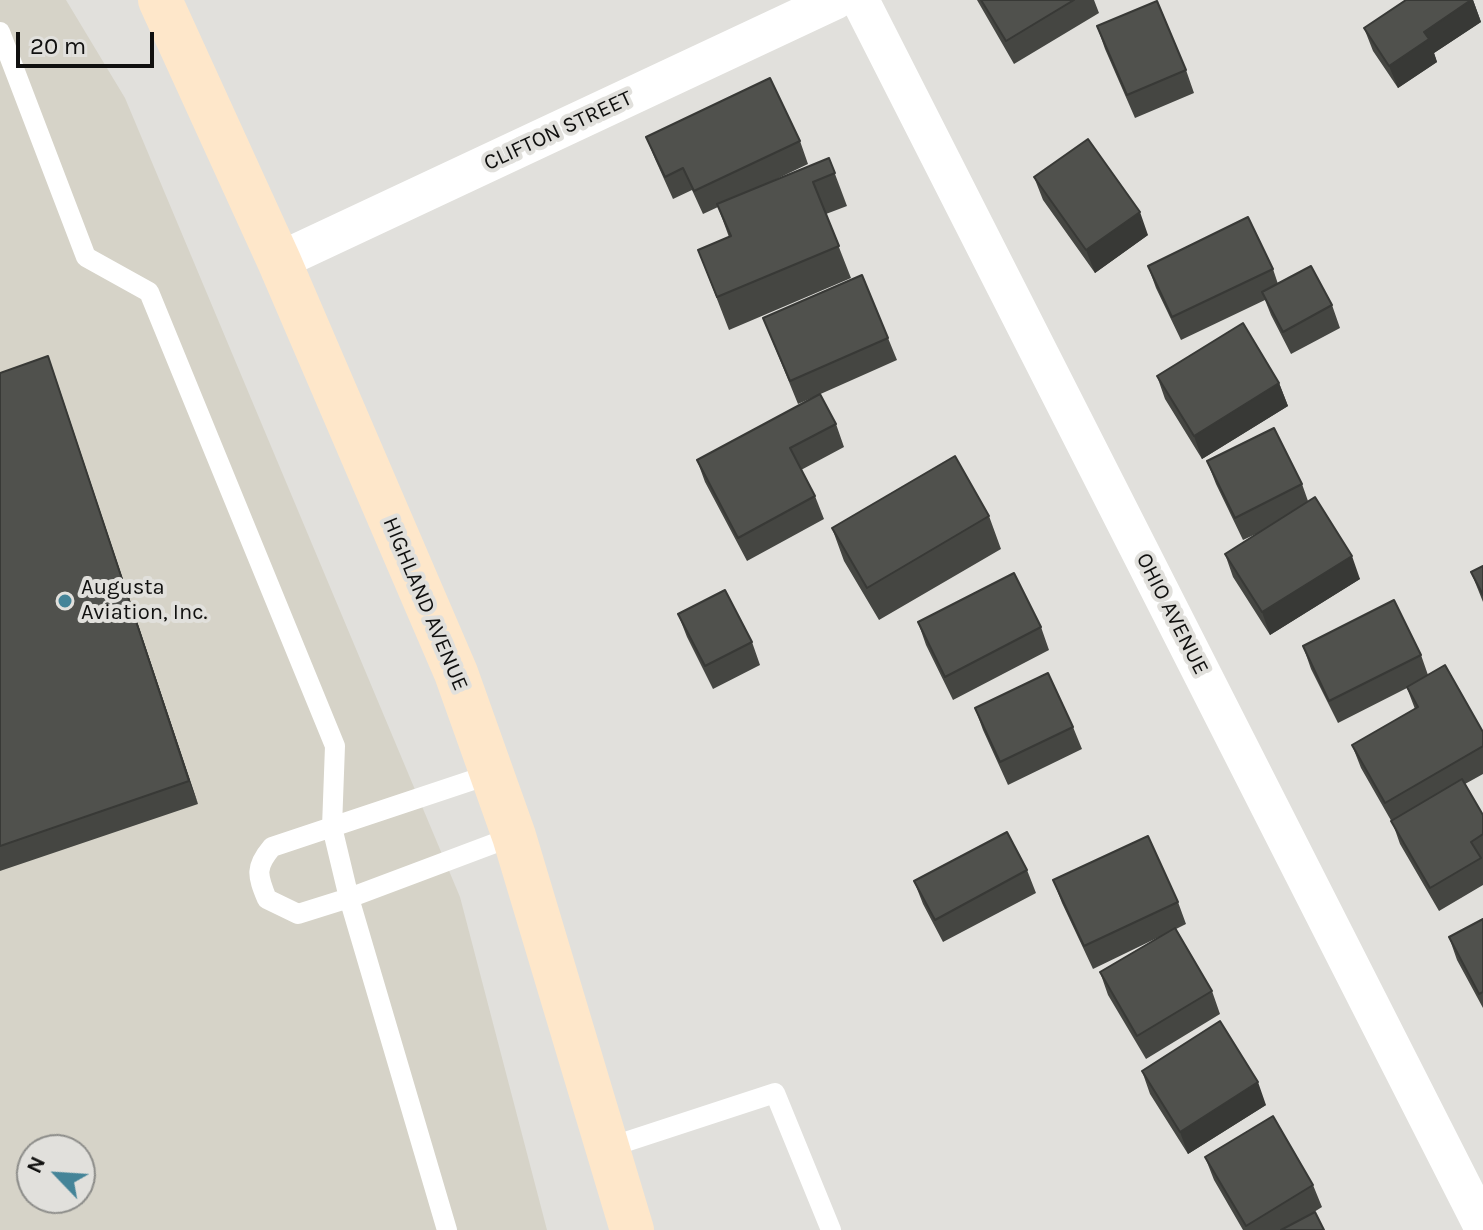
<!DOCTYPE html>
<style>
body{margin:0}
#map{position:relative;width:1483px;height:1230px;overflow:hidden;background:#e1e0dc;font-family:Karla,sans-serif}
canvas{display:block}
.north{position:absolute;left:16px;top:1134px;width:80px;height:80px;box-sizing:border-box;background:#e1e0dc;border:2px solid #8d8d8a;border-radius:50%;rotate:295deg;font-size:22px;font-weight:700;line-height:32px;text-align:center;color:#10100f}
.north::after{content:'';display:block;margin:auto;width:28px;height:36px;background:#448498;clip-path:polygon(50% 0,100% 100%,50% 72%,0 100%)}
.scale{position:absolute;left:16px;top:32px;width:138px;height:36px;box-sizing:border-box;border:4px solid #10100f;border-top:0;padding-left:10px;font-size:24px;line-height:28px;white-space:nowrap;color:#10100f;-webkit-text-stroke:6px #e1e0dc;paint-order:stroke}
</style>
<div id="map">
<canvas width="1483" height="1230"></canvas>
<div class="north">N</div>
<div class="scale">20 m</div>
</div>
<script>
const c = document.querySelector('canvas').getContext('2d');
c.lineJoin = 'round';
function fill(path, color) { c.fillStyle = color; c.fill(path, 'evenodd'); }
function stroke(path, color, width, dash) { c.strokeStyle = color; c.lineWidth = width; c.lineCap = dash ? 'butt' : 'round'; c.setLineDash(dash || []); c.stroke(path); }
function drawText(font, color, halo, rows, align = 'center') {
  c.font = font + ' Karla,sans-serif'; c.lineWidth = 8; c.setLineDash([]); c.textBaseline = 'middle'; c.strokeStyle = halo; c.fillStyle = color; for (const [text, x, y, turn = 0] of rows) {
    c.save(); c.translate(x, y); c.rotate((+turn || 0) * Math.PI / 180); c.textAlign = isNaN(turn) ? turn : align; if (halo) c.strokeText(text, 0, 0); c.fillText(text, 0, 0); c.restore();
  }
}
const built = new Path2D(`
 M0 0H66L125 98 460 897 547 1230H0ZM32 1150H80V1198H32Z`);
const lane = new Path2D(`
 M0 32 86 257 149 292 335 746 332 827 349 898 447 1230
 M491 774 272 847C255 867 257 875 267 899L298 914 349 898 514 836
 M607 1148 775 1093 831 1230`);
const street = new Path2D(`
 M860 0 1483 1227
 M279 261 836 0`);
const secondary = new Path2D(`
 M160 0 279 261 456 673 514 836 632 1230`);
const wall = new Path2D(`
 M977 0H1094L1099 13 1014 64Z
 M1406 0H1473L1481 22 1434 53 1437 62 1398 88 1373 51 1364 28Z
 M1097 26 1186 70 1194 93 1135 118 1105 49Z
 M646 137 800 141 808 164 764 185 829 158 847 206 826 214 851 278 729 330 698 250 729 237 718 207 703 214 692 190 673 199 655 159Z
 M1034 177 1148 235 1095 273 1043 200Z
 M1148 266 1273 269 1278 284 1332 305 1340 328 1291 354 1271 315 1265 300 1181 340 1156 288Z
 M763 318 888 338 897 360 798 404Z
 M48 356 198 804 0 871V373Z
 M1157 376 1279 383 1288 406 1202 459 1165 399Z
 M836 424 844 447 801 470 815 496 824 519 747 561 705 482 697 460Z
 M1207 461 1302 484 1308 501 1360 579 1270 635 1233 577 1225 554 1258 533 1243 540 1216 484Z
 M989 516 1001 549 879 620 844 561 832 528Z
 M1483 566V602L1471 572Z
 M678 614 752 642 760 665 713 689 687 637Z
 M918 622 1041 627 1049 650 953 700 926 645Z
 M1303 646 1421 655 1428 675 1483 732V774L1465 784 1483 815V885L1439 911 1400 844 1393 824 1361 768 1352 745 1415 709 1407 688 1338 723 1311 669Z
 M975 708 1073 727 1082 749 1008 785 983 730Z
 M1027 870 1036 893 943 942 923 904 914 881Z
 M1053 880 1178 902 1186 924 1176 929 1212 991 1220 1014 1146 1059 1108 995 1100 972 1159 937 1093 969 1062 903Z
 M1483 919V1008L1457 960 1449 937Z
 M1142 1071 1266 1105 1188 1154 1150 1094Z
 M1205 1157 1313 1185 1322 1207 1306 1217 1324 1230H1243L1214 1180Z`);
const shadedWall = new Path2D(`
 M1471 0H1473L1481 22 1434 53 1437 62 1398 88 1389 66 1424 32Z
 M1140 212 1148 235 1095 273 1086 250Z
 M48 356 56 379 198 804 189 781Z
 M1279 383 1288 406 1202 459 1194 436Z
 M1352 556 1360 579 1270 635 1262 612Z
 M1258 1082 1266 1105 1188 1154 1180 1132Z`);
const building = new Path2D(`
 M981 0H1074L1006 41Z
 M1406 0H1471L1424 32 1429 39 1389 66 1364 28Z
 M1157 1 1186 70 1127 95 1097 26Z
 M770 78 800 141 694 191 683 168 665 177 646 137Z
 M1088 139 1140 212 1086 250 1034 177Z
 M829 158 835 173 813 182 839 246 717 297 698 250 731 236 717 204Z
 M1248 217 1273 269 1172 317 1148 266Z
 M1311 266 1332 305 1283 332 1262 292Z
 M862 275 888 338 790 381 763 318Z
 M1243 323 1279 383 1194 436 1157 376Z
 M48 356 189 781 0 846V373Z
 M820 394 836 424 790 448 815 496 738 538 697 460Z
 M1274 428 1302 484 1235 518 1207 461Z
 M955 456 989 516 867 588 832 528Z
 M1315 497 1352 556 1262 612 1225 554Z
 M1483 566V595L1471 572Z
 M1014 573 1041 627 945 677 918 622Z
 M725 590 752 642 705 666 678 614Z
 M1394 600 1421 655 1329 701 1303 646Z
 M1445 665 1483 732V746L1385 803 1352 745 1418 707 1407 687Z
 M1048 673 1073 727 1000 762 975 708Z
 M1462 779 1483 815V834L1471 842 1481 858 1430 888 1391 821Z
 M1007 832 1027 870 935 920 914 881Z
 M1148 836 1178 902 1084 946 1053 880Z
 M1483 919V992L1479 994 1449 937Z
 M1175 928 1212 991 1137 1036 1100 972Z
 M1220 1021 1258 1082 1180 1132 1142 1071Z
 M1273 1116 1313 1185 1246 1226 1205 1157Z
 M1315 1212 1324 1230H1281Z`);
const markers = [
 [65,601,8,"#448498"]
];
const streetNames = [
 ["CLIFTON STREET",558,131,-25],
 ["HIGHLAND AVENUE",425,604,67],
 ["OHIO AVENUE",1172,614,63]
];
const poiNames = [
 ["Augusta",81,588],
 ["Aviation, Inc.",81,613]
];
fill(built, '#d6d3c8');
stroke(lane, '#fff', 20);
stroke(street, '#fff', 38);
stroke(secondary, '#fee7ca', 44);
fill(wall, '#454642');
fill(shadedWall, '#383936');
fill(building, '#50514d');
stroke(building, '#383936', 2);
for (const [x, y, r, color] of markers) { const dot = new Path2D(); dot.arc(x, y, r, 0, 2 * Math.PI); c.fillStyle = color; c.fill(dot); stroke(dot, '#e1e0dc', 3); }
drawText('22px', '#10100f', '#e1e0dc', streetNames);
drawText('22px', '#10100f', '#e1e0dc', poiNames, 'left');
</script>
